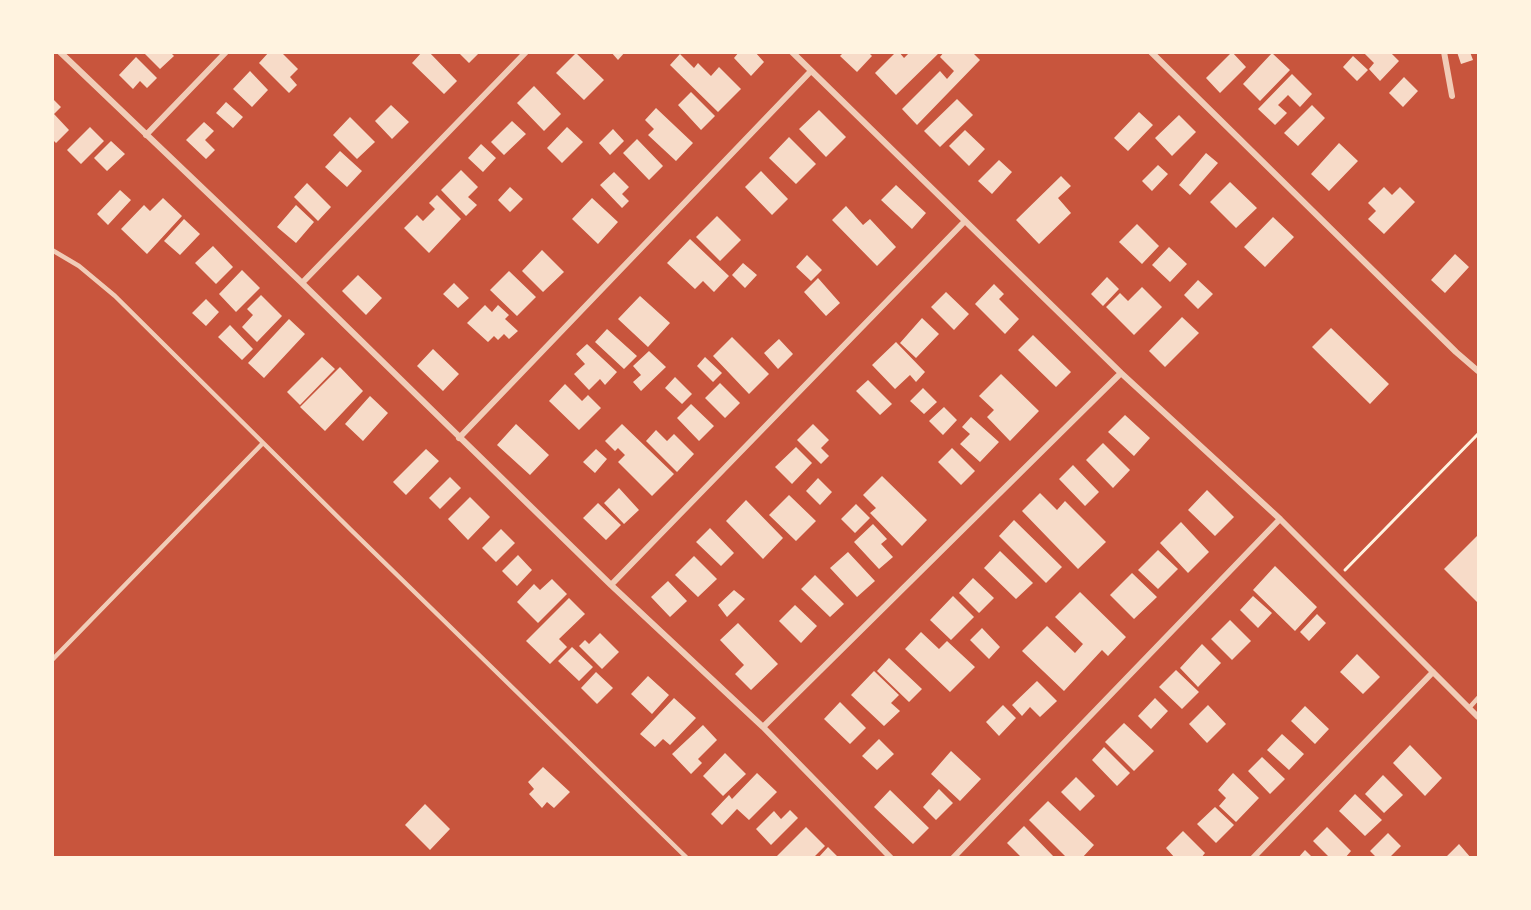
<!DOCTYPE html>
<style>
body{margin:0}
#map{position:relative;width:1531px;height:910px;overflow:hidden;background:#c8553d;font-family:"Fira Sans Condensed",sans-serif}
canvas{display:block}
.frame{position:absolute;inset:0;border:54px solid #fff3e0;pointer-events:none}
</style>
<div id="map">
<canvas width="1531" height="910"></canvas>
<div class="frame"></div>
</div>
<script>
const c = document.querySelector('canvas').getContext('2d');
c.lineJoin = 'round';
function fill(path, color) { c.fillStyle = color; c.fill(path, 'evenodd'); }
function stroke(path, color, width, dash) { c.strokeStyle = color; c.lineWidth = width; c.lineCap = dash ? 'butt' : 'round'; c.setLineDash(dash || []); c.stroke(path); }
const building = new Path2D(`
 M143 52H170L174 56 160 69Z
 M269 52H281L298 69 290 77 297 85 289 93 259 63Z
 M422 52H429L457 81 444 94 412 63Z
 M458 52H480L469 63Z
 M611 52H625L618 60Z
 M739 52H755L764 62 751 76 734 58Z
 M844 52H868L872 56 857 72 840 56Z
 M896 52H899L904 58 910 52H940L896 95 875 73Z
 M944 52H972L980 60 917 125 902 109 940 71 947 79 954 71 940 57Z
 M1232 52 1246 67 1220 93 1206 78Z
 M1363 52H1390L1399 61 1380 81 1369 69 1374 63Z
 M1457 52H1470L1473 60 1461 64Z
 M576 53 604 80 584 100 556 73Z
 M1272 53 1290 70 1260 101 1243 84Z
 M680 54 694 68 698 63 711 76 719 67 741 89 718 112 670 65Z
 M1353 56 1368 70 1357 81 1343 67Z
 M136 57 157 78 147 88 140 81 133 89 119 75Z
 M250 71 268 90 252 107 233 89Z
 M1292 74 1312 94 1300 107 1288 95 1278 105 1287 113 1275 125 1258 109Z
 M1404 77 1418 91 1403 107 1389 93Z
 M534 86 561 114 544 131 517 103Z
 M691 92 715 116 701 130 678 105Z
 M52 98 61 107 54 114 69 130 56 143 52 139Z
 M957 99 973 115 940 147 924 131Z
 M226 102 243 117 233 128 216 113Z
 M391 105 409 122 392 139 375 121Z
 M1312 105 1325 118 1298 146 1284 133Z
 M656 108 693 143 676 161 648 135 654 129 645 120Z
 M819 110 846 137 826 157 799 129Z
 M1139 112 1153 125 1128 151 1114 138Z
 M1179 115 1196 132 1172 156 1155 138Z
 M350 117 375 142 357 159 333 135Z
 M512 121 526 134 504 155 491 142Z
 M204 122 214 131 205 140 215 150 206 159 186 140Z
 M90 127 104 141 81 164 67 150Z
 M567 127 583 142 562 163 547 148Z
 M613 129 624 141 610 155 599 143Z
 M965 130 985 149 969 166 949 146Z
 M789 137 816 164 796 184 769 158Z
 M637 139 663 166 649 180 623 153Z
 M111 141 125 154 107 171 94 158Z
 M1339 143 1358 161 1329 191 1311 174Z
 M481 144 496 158 483 172 468 158Z
 M340 151 362 171 347 187 325 167Z
 M1206 153 1218 163 1190 195 1179 185Z
 M999 160 1012 172 992 194 978 181Z
 M1158 165 1168 174 1152 191 1142 181Z
 M461 170 478 187 468 197 477 205 466 216 441 190Z
 M761 171 788 199 772 215 745 187Z
 M614 172 629 187 622 194 629 201 622 208 600 185Z
 M1061 176 1071 186 1058 198 1071 213 1039 244 1016 220Z
 M1230 182 1257 208 1236 228 1210 202Z
 M307 183 331 207 318 221 294 197Z
 M896 185 926 213 912 229 881 200Z
 M510 187 523 199 510 212 498 200Z
 M1384 187 1392 195 1400 187 1415 202 1384 234 1368 219 1376 211 1368 203Z
 M120 190 131 200 108 225 97 214Z
 M437 195 461 219 429 253 404 228 417 215 423 221 435 209 429 203Z
 M163 198 182 216 147 254 121 229 144 205 150 211Z
 M592 198 618 222 598 244 572 219Z
 M296 205 314 222 296 243 277 227Z
 M846 206 863 225 870 219 896 247 877 266 832 220Z
 M717 216 741 240 720 261 696 237Z
 M1273 217 1294 237 1265 267 1244 247Z
 M184 219 200 234 180 255 164 241Z
 M1137 224 1159 246 1142 264 1119 242Z
 M690 239 729 276 714 292 703 281 695 289 667 263Z
 M213 246 233 267 216 284 195 263Z
 M1169 247 1187 264 1170 282 1152 265Z
 M542 250 564 272 543 292 522 271Z
 M1455 254 1469 267 1445 293 1431 280Z
 M807 255 822 270 811 281 796 267Z
 M743 263 757 275 745 288 732 275Z
 M242 270 260 288 236 312 219 294Z
 M509 271 536 297 517 316 490 290Z
 M358 275 382 298 366 315 342 291Z
 M1107 277 1119 289 1103 306 1091 294Z
 M818 278 840 303 826 316 804 292Z
 M1198 280 1213 294 1198 309 1184 295Z
 M454 283 469 298 458 308 443 294Z
 M994 284 1004 294 999 299 1019 319 1005 334 975 304Z
 M1142 287 1162 307 1134 335 1106 307 1120 293 1128 301Z
 M946 292 969 314 954 330 931 307Z
 M261 295 282 316 257 342 242 327 253 315 247 309Z
 M640 296 670 323 648 347 618 319Z
 M206 299 219 312 206 326 192 313Z
 M485 305 492 312 498 305 509 315 505 319 518 331 509 339 504 334 498 340 494 336 488 342 467 323Z
 M1182 317 1199 333 1165 367 1149 351Z
 M922 318 939 334 916 358 900 343Z
 M289 319 305 334 264 378 248 363Z
 M230 325 253 349 242 360 218 337Z
 M1331 328 1389 384 1370 404 1312 347Z
 M607 329 637 356 624 369 595 342Z
 M1033 335 1071 372 1056 387 1018 350Z
 M732 337 769 374 749 394 713 356Z
 M779 339 793 354 778 369 764 353Z
 M896 342 925 372 916 382 910 375 895 389 872 365Z
 M587 344 617 372 605 385 600 379 589 390 574 374 585 364 576 354Z
 M433 349 459 374 443 391 417 366Z
 M649 351 666 367 641 391 633 382 641 375 633 366Z
 M322 357 335 369 300 405 287 392Z
 M705 357 722 373 713 382 697 366Z
 M340 367 363 391 325 431 300 407Z
 M1001 374 1039 411 1010 441 987 417 994 410 979 396Z
 M675 377 692 394 682 404 665 388Z
 M868 380 892 404 880 415 856 391Z
 M720 383 740 403 725 418 705 398Z
 M565 384 582 401 588 395 601 408 579 430 549 401Z
 M923 388 937 402 924 414 910 401Z
 M370 396 388 413 363 441 345 424Z
 M691 404 714 426 699 441 677 418Z
 M944 407 957 420 943 435 929 421Z
 M1125 415 1150 438 1134 456 1108 432Z
 M971 417 999 442 980 462 960 444 970 434 962 427Z
 M516 424 549 455 530 475 497 445Z
 M622 424 674 474 652 496 618 462 625 455 618 448 615 451 605 441Z
 M813 424 829 440 821 448 829 456 821 464 797 440Z
 M656 430 667 441 674 434 694 454 677 472 646 441Z
 M1103 443 1130 470 1113 488 1086 460Z
 M796 447 812 463 792 484 775 467Z
 M952 448 975 471 961 485 938 462Z
 M426 449 439 461 406 495 393 482Z
 M596 449 607 459 595 473 583 462Z
 M1073 465 1099 492 1085 506 1059 479Z
 M882 476 927 520 902 546 870 513 876 508 863 495Z
 M450 477 461 488 440 509 429 498Z
 M818 478 832 492 820 505 806 491Z
 M619 488 639 510 624 524 604 503Z
 M1207 490 1234 517 1215 536 1188 510Z
 M1040 493 1057 510 1065 501 1106 542 1078 569 1022 511Z
 M789 495 816 521 796 541 769 515Z
 M470 497 490 517 468 540 448 519Z
 M746 500 783 538 763 559 726 521Z
 M598 503 621 525 606 540 583 518Z
 M856 504 870 518 855 533 841 519Z
 M1014 520 1062 567 1046 583 999 536Z
 M1181 522 1209 552 1188 573 1160 543Z
 M873 524 887 539 881 544 893 557 879 569 854 542Z
 M710 528 734 553 721 566 696 542Z
 M501 529 515 543 496 562 482 548Z
 M1478 535V603L1444 569Z
 M1158 550 1178 569 1158 589 1138 570Z
 M1000 551 1033 583 1016 599 984 568Z
 M848 552 875 581 857 597 830 568Z
 M518 555 532 570 517 586 502 571Z
 M694 556 717 579 698 597 675 575Z
 M1275 566 1317 607 1295 631 1253 590Z
 M1132 573 1157 597 1134 619 1110 595Z
 M815 575 844 604 830 617 801 589Z
 M973 578 994 598 979 613 959 593Z
 M552 579 567 594 538 623 517 602 534 584 540 590Z
 M668 581 687 601 670 617 651 597Z
 M734 590 745 599 727 617 718 605Z
 M1080 592 1126 637 1108 656 1102 650 1064 691 1022 651 1047 626 1075 653 1083 644 1055 617Z
 M953 596 974 617 951 640 930 620Z
 M1253 596 1272 613 1258 628 1240 610Z
 M569 598 585 614 559 639 567 647 550 664 526 641Z
 M795 605 817 626 801 643 779 621Z
 M1317 614 1326 623 1309 641 1300 632Z
 M1230 620 1251 641 1232 660 1211 639Z
 M738 623 778 664 751 690 735 674 744 665 720 640Z
 M982 628 1000 647 989 659 970 640Z
 M921 632 939 649 947 641 975 667 950 692 905 649Z
 M600 633 619 652 602 669 579 646 585 640 589 644Z
 M1202 644 1221 663 1198 687 1180 668Z
 M572 647 593 667 579 681 558 661Z
 M1357 654 1380 677 1363 694 1340 672Z
 M889 658 922 689 909 702 877 671Z
 M1176 670 1199 692 1182 709 1159 687Z
 M874 671 899 695 891 703 900 711 884 726 851 695Z
 M596 672 613 688 597 704 581 688Z
 M648 676 669 695 652 714 631 694Z
 M1037 681 1057 701 1040 717 1030 707 1022 716 1012 705Z
 M674 698 696 718 670 745 663 739 655 747 640 734Z
 M1155 698 1168 711 1151 729 1138 716Z
 M840 702 866 728 850 744 824 719Z
 M1003 705 1016 718 999 736 986 722Z
 M1208 705 1226 724 1207 743 1189 724Z
 M1305 706 1329 729 1315 744 1291 721Z
 M1124 723 1154 751 1134 771 1105 742Z
 M703 725 717 740 698 759 702 763 691 774 672 754Z
 M1282 734 1304 754 1289 770 1267 750Z
 M879 739 894 754 877 770 862 756Z
 M1410 745 1442 778 1425 796 1393 763Z
 M1104 747 1130 773 1117 786 1092 760Z
 M951 751 981 779 960 801 931 774Z
 M725 753 746 774 723 796 703 776Z
 M1262 757 1285 779 1270 794 1248 771Z
 M543 767 570 792 554 808 547 802 542 808 529 794 534 789 528 782Z
 M757 773 777 792 749 820 737 809 722 825 711 814 729 795 732 799Z
 M1233 773 1259 798 1236 822 1219 806 1226 798 1218 790Z
 M1383 775 1403 795 1384 813 1365 794Z
 M1076 777 1095 796 1080 811 1061 792Z
 M939 789 953 803 936 820 923 807Z
 M890 790 929 828 913 844 874 807Z
 M1355 794 1382 820 1365 836 1339 811Z
 M1048 801 1094 845 1082 858H1067L1029 820Z
 M425 804 450 829 430 850 405 825Z
 M1215 807 1234 825 1216 843 1197 824Z
 M790 810 798 818 771 845 756 829 774 811 781 819Z
 M1024 826 1055 858H1022L1007 843Z
 M806 827 825 846 813 858H775Z
 M1327 827 1351 851 1345 858H1330L1313 841Z
 M1183 831 1205 853 1201 858H1175L1166 848Z
 M1388 833 1401 846 1389 858H1377L1370 851Z
 M1459 844 1471 858H1445Z
 M828 847 839 858H818Z
 M1305 850 1313 858H1298Z`);
const path = new Path2D(`
 M1345 570 1478 434`);
const service = new Path2D(`
 M52 250 79 266 115 296 350 529 687 858
 M52 660 263 443
 M1469 708 1478 698`);
const minor = new Path2D(`
 M60 52 302 283 611 585 763 727 891 858
 M792 52 1121 373 1280 519 1478 717
 M1151 52 1456 352 1478 371
 M1444 52 1452 96
 M146 135 226 52
 M302 283 526 52
 M459 438 811 71
 M611 585 965 221
 M763 727 1121 373
 M953 858 1280 519
 M1253 858 1433 672`);
fill(building, '#f7dbc8');
stroke(path, '#fff3e0', 3);
stroke(service, '#f1ccb7', 4.5);
stroke(minor, '#f1ccb7', 6);
</script>
